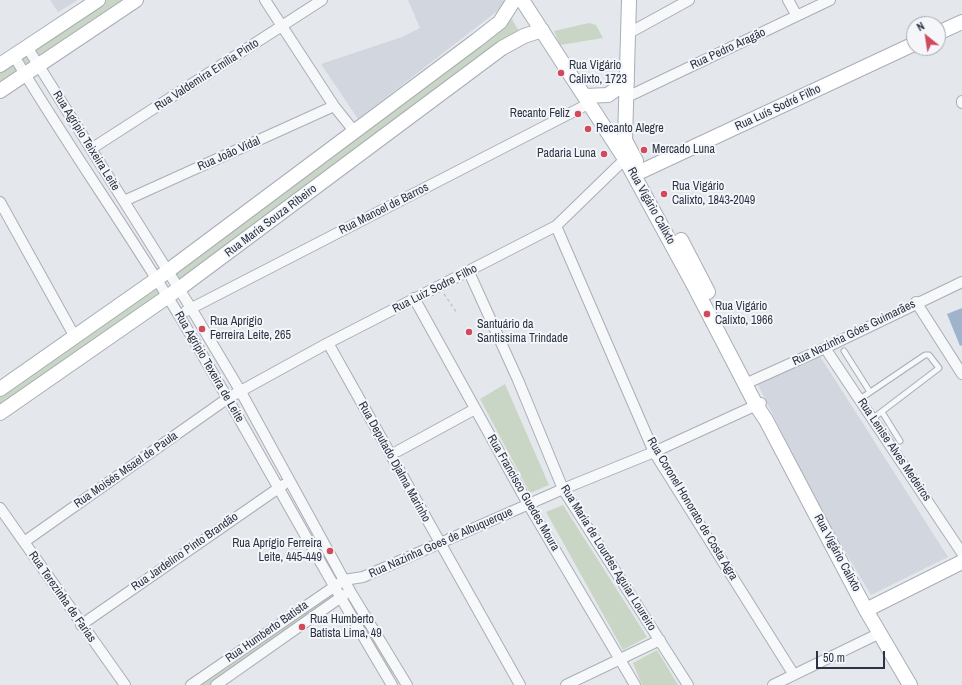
<!DOCTYPE html>
<meta charset="utf-8">
<style>
body{margin:0}
#map{position:relative;width:962px;height:685px;overflow:hidden;background:#e4e7ec;font-family:"Archivo Narrow",sans-serif}
canvas{display:block}
.north{position:absolute;left:906px;top:16px;width:40px;height:40px;box-sizing:border-box;background:#f4f6f9;border:1px solid #a4a8b1;border-radius:50%;rotate:330deg;font-size:11px;font-weight:700;line-height:16px;text-align:center;color:#2b3445}
.north::after{content:'';display:block;margin:auto;width:14px;height:18px;background:#d1495b;clip-path:polygon(50% 0,100% 100%,50% 72%,0 100%)}
.scale{position:absolute;left:816px;top:651px;width:69px;height:18px;box-sizing:border-box;border:2px solid #2b3445;border-top:0;padding-left:5px;font-size:12px;line-height:14px;white-space:nowrap;color:#2b3445;-webkit-text-stroke:3px #f4f6f9;paint-order:stroke}
</style>
<div id="map">
<canvas width="962" height="685"></canvas>
<div class="north">N</div>
<div class="scale">50 m</div>
</div>
<script>
const c = document.querySelector('canvas').getContext('2d');
c.lineJoin = 'round';
function fill(path, color) { c.fillStyle = color; c.fill(path, 'evenodd'); }
function stroke(path, color, width, dash) { c.strokeStyle = color; c.lineWidth = width; c.lineCap = dash ? 'butt' : 'round'; c.setLineDash(dash || []); c.stroke(path); }
function drawText(font, color, halo, rows, align = 'center') {
  c.font = font + ' "Archivo Narrow",sans-serif'; c.lineWidth = 4; c.setLineDash([]); c.textBaseline = 'middle'; c.strokeStyle = halo; c.fillStyle = color; for (const [text, x, y, turn = 0] of rows) {
    c.save(); c.translate(x, y); c.rotate((+turn || 0) * Math.PI / 180); c.textAlign = isNaN(turn) ? turn : align; if (halo) c.strokeText(text, 0, 0); c.fillText(text, 0, 0); c.restore();
  }
}
const built = new Path2D(`
 M50 0H78L58 12Z
 M408 0H504L505 5 358 119 321 64 402 37 420 28Z
 M818 353 948 557 871 595 821 511 756 381Z`);
const green = new Path2D(`
 M102 0H132L40 61 31 47Z
 M512 19 521 35 181 283 173 272Z
 M589 23 596 25 603 38 560 45 554 31Z
 M25 52 33 64 0 86V69Z
 M156 284 163 296 0 408V396Z
 M505 384 549 485 530 493 480 399Z
 M563 505 647 637 623 650 546 512Z
 M331 591 336 598 212 685H196Z
 M350 595 395 671 389 677 343 599Z
 M657 650 678 685H642L633 663Z`);
const water = new Path2D(`
 M962 308V345L960 346 947 314Z`);
const path = new Path2D(`
 M444 294 457 313`);
const lane = new Path2D(`
 M844 351 870 392
 M860 399 925 355H929L939 368 872 419
 M882 412 900 441`);
const street = new Path2D(`
 M265 0 334 106 354 131
 M788 0 797 16
 M629 33 689 0
 M27 47 191 308 241 392 350 591 407 685
 M14 56C67 145 127 229 180 317 253 439 319 564 392 685
 M625 98 830 0
 M962 101V103
 M91 149 322 0
 M124 201 334 106
 M0 202 75 337
 M556 226 654 452 794 675
 M469 272 518 380 563 489 688 685
 M414 298 528 504 635 685
 M916 302 962 374
 M186 311 590 103
 M328 343 520 685
 M825 348 962 553
 M745 384 825 348 962 282
 M398 451 475 409
 M0 508 125 685
 M24 542 228 398 328 343 556 226 625 159
 M81 625 283 485
 M191 685 344 580 363 577 563 489 654 452 761 403
 M216 685 344 595
 M566 685 660 640
 M773 685 880 633`);
const secondary = new Path2D(`
 M522 0 625 159 692 282 756 405 766 420 866 610 910 685
 M629 0 625 140 636 161
 M938 33 962 22
 M0 65 98 0
 M0 91 136 0
 M586 96 608 95 627 81
 M642 171 914 44
 M681 240 708 292
 M0 389 157 279 477 40 500 22 514 0
 M0 413 180 288 502 48 524 36 542 30
 M866 610 962 562`);
const markers = [
 [561,73,4,"#d1495b"],
 [578,114,4,"#d1495b"],
 [588,129,4,"#d1495b"],
 [644,150,4,"#d1495b"],
 [604,154,4,"#d1495b"],
 [664,194,4,"#d1495b"],
 [707,314,4,"#d1495b"],
 [202,329,4,"#d1495b"],
 [469,332,4,"#d1495b"],
 [330,551,4,"#d1495b"],
 [302,627,4,"#d1495b"]
];
const streetNames = [
 ["Rua Pedro Aragão",728,49,-25],
 ["Rua Valdemira Emília Pinto",207,75,-33],
 ["Rua Luís Sodré Filho",778,108,-25],
 ["Rua Agrípio Teixeira Leite",86,141,58],
 ["Rua João Vidal",229,154,-24],
 ["Rua Vigário Calixto",651,206,61],
 ["Rua Manoel de Barros",384,209,-27],
 ["Rua Maria Souza Ribeiro",271,221,-37],
 ["Rua Luiz Sodre Filho",435,289,-27],
 ["Rua Nazinha Góes Guimarães",854,333,-26],
 ["Rua Agrípio Texeira de Leite",209,367,60],
 ["Rua Lenise Alves Medeiros",894,450,56],
 ["Rua Deputado Djalma Marinho",394,462,61],
 ["Rua Moisés Msael de Paula",126,470,-35],
 ["Rua Francisco Guedes Moura",523,493,60],
 ["Rua Coronel Honorato de Costa Agra",692,509,59],
 ["Rua Nazinha Goes de Albuquerque",441,543,-24],
 ["Rua Jardelino Pinto Brandão",185,552,-35],
 ["Rua Vigário Calixto",837,553,62],
 ["Rua Maria de Lourdes Aguiar Loureiro",608,558,58],
 ["Rua Terezinha de Farias",62,597,55],
 ["Rua Humberto Batista",267,632,-35]
];
const poiNames = [
 ["Rua Vigário",569,66],
 ["Calixto, 1723",569,80],
 ["Recanto Feliz",570,114,"right"],
 ["Recanto Alegre",596,129],
 ["Mercado Luna",652,150],
 ["Padaria Luna",596,154,"right"],
 ["Rua Vigário",672,187],
 ["Calixto, 1843-2049",672,201],
 ["Rua Vigário",715,307],
 ["Calixto, 1966",715,321],
 ["Rua Aprígio",210,322],
 ["Ferreira Leite, 265",210,336],
 ["Santuário da",477,325],
 ["Santissima Trindade",477,339],
 ["Rua Aprígio Ferreira",322,544,"right"],
 ["Leite, 445-449",322,558,"right"],
 ["Rua Humberto",310,620],
 ["Batista Lima, 49",310,634]
];
fill(built, '#d2d6de');
fill(green, '#c9d6c5');
fill(water, '#9fb4cc');
stroke(lane, '#a9aeb7', 7);
stroke(street, '#a9aeb7', 12);
stroke(secondary, '#a9aeb7', 16);
stroke(path, '#c2c5cb', 1.5, [3, 3]);
stroke(lane, '#f7f8fa', 5);
stroke(street, '#f7f8fa', 10);
stroke(secondary, '#fff', 14);
for (const [x, y, r, color] of markers) { const dot = new Path2D(); dot.arc(x, y, r, 0, 2 * Math.PI); c.fillStyle = color; c.fill(dot); stroke(dot, '#f4f6f9', 1.5); }
drawText('12px', '#2b3445', '#f4f6f9', streetNames);
drawText('12px', '#2b3445', '#f4f6f9', poiNames, 'left');
</script>
